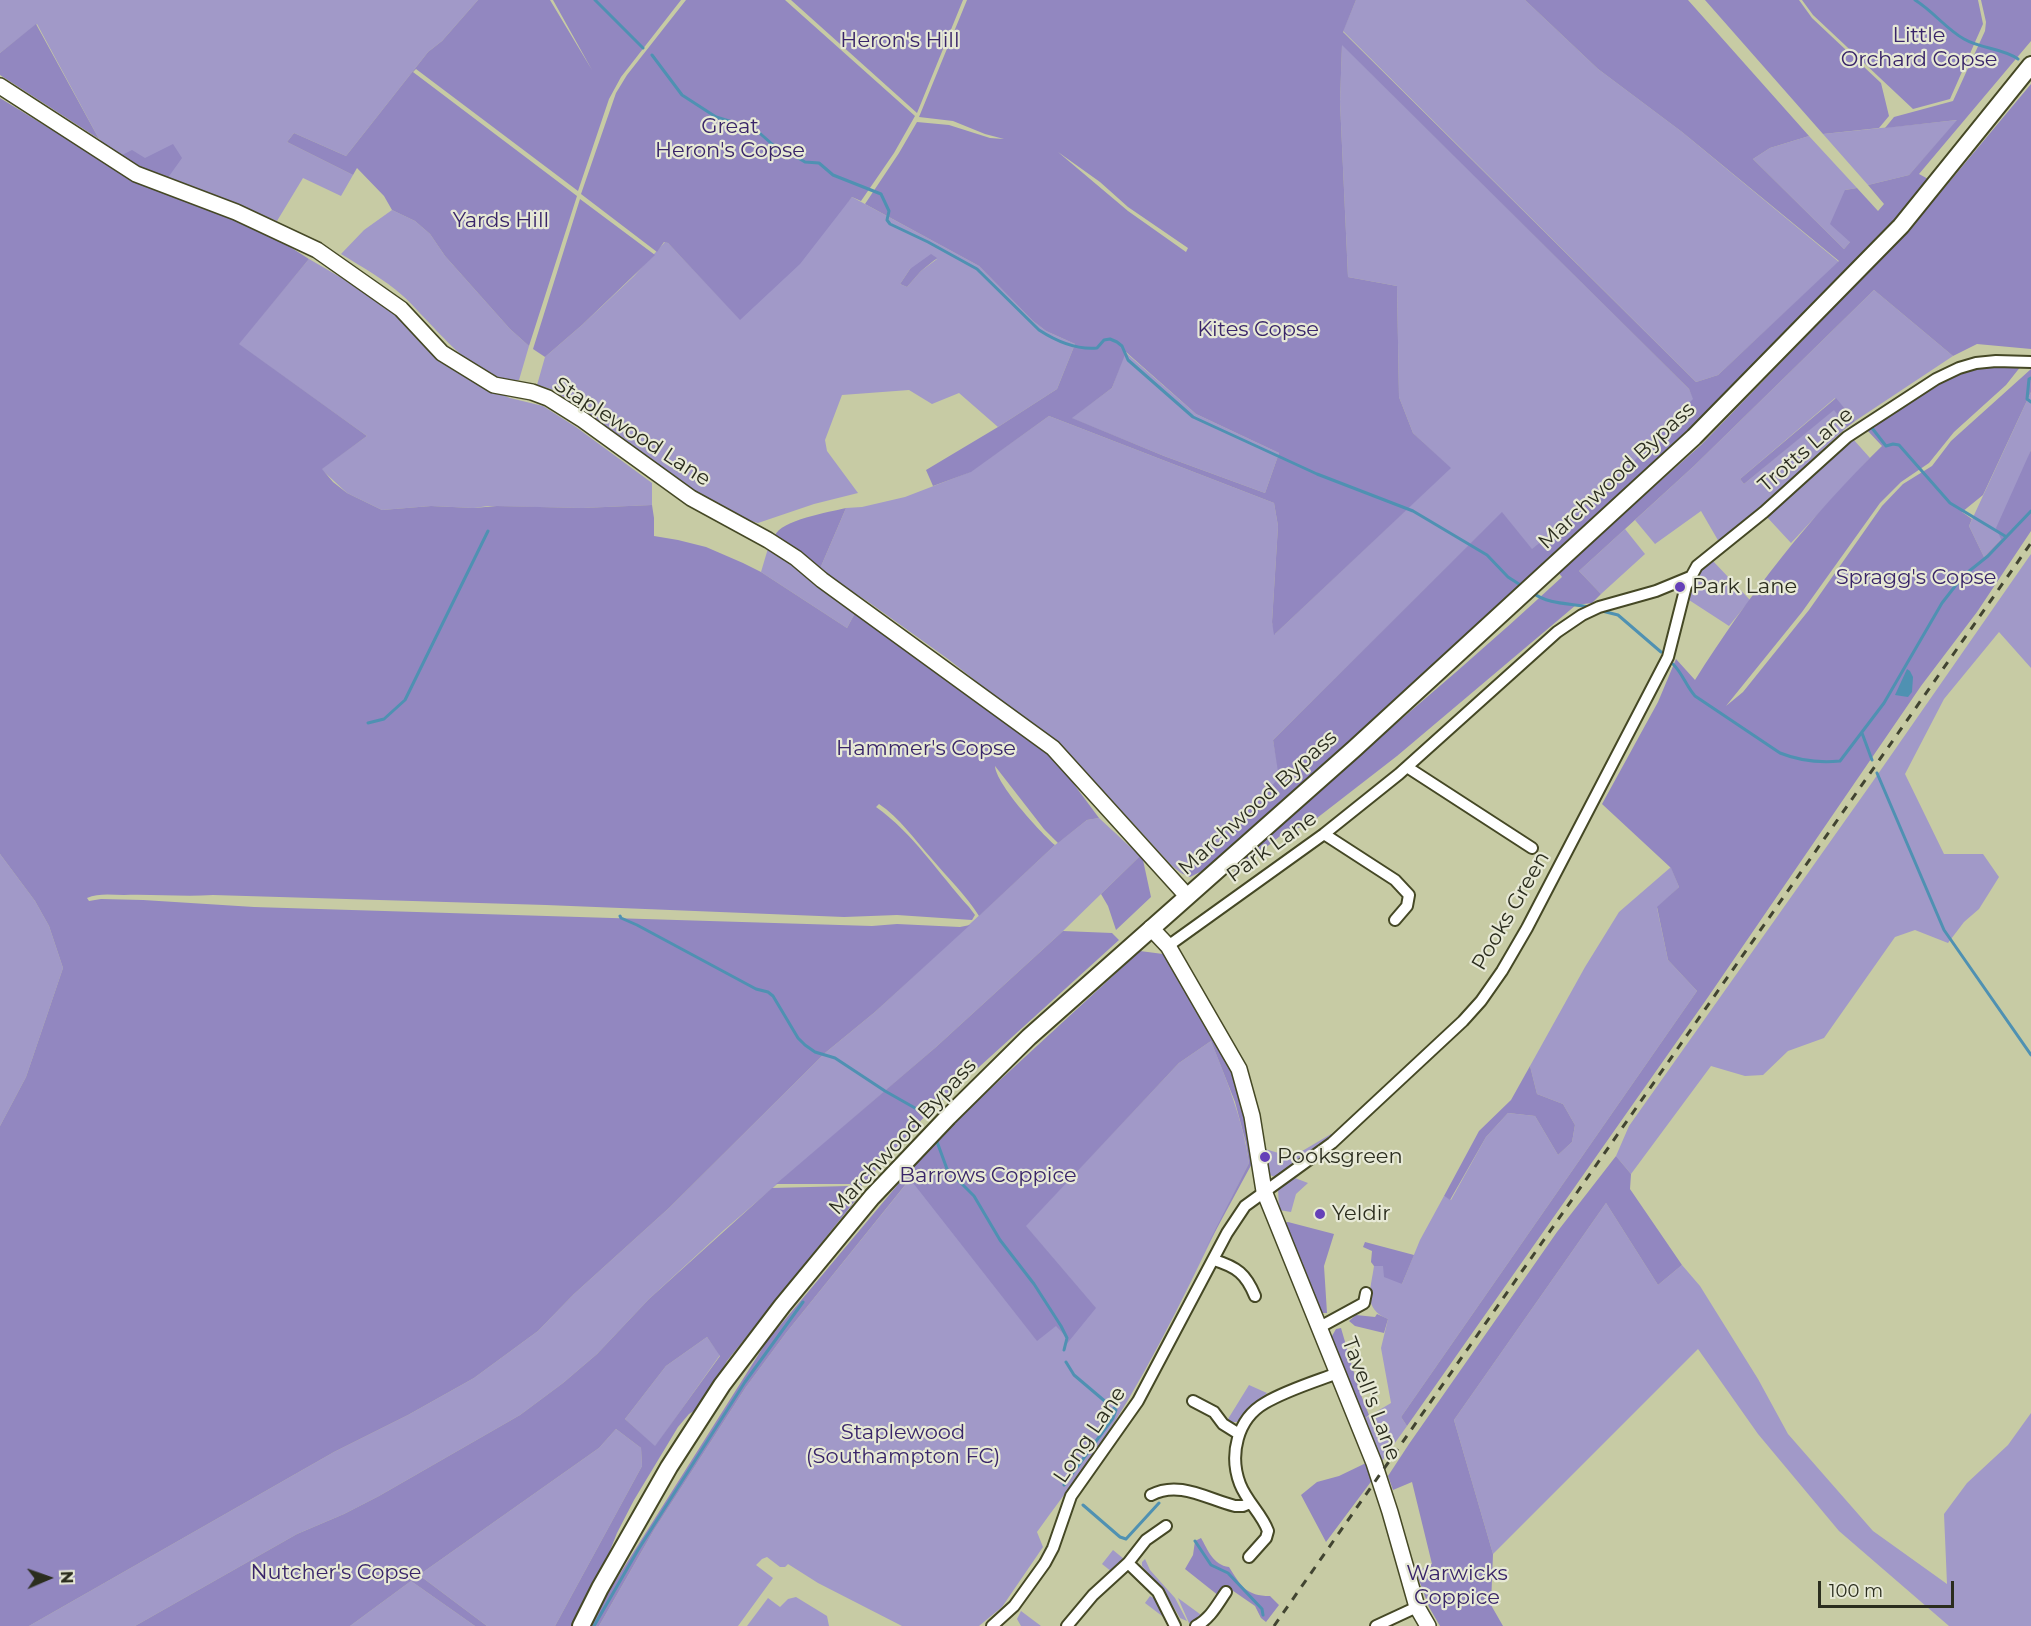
<!DOCTYPE html>
<style>
body{margin:0}
#map{position:relative;width:2031px;height:1626px;overflow:hidden;background:#c7cba4;font-family:Montserrat,sans-serif}
canvas{display:block}
.north{position:absolute;left:18px;top:1548px;width:60px;height:60px;-webkit-text-stroke:4px #e7e9d6;paint-order:stroke;rotate:88deg;font-size:16px;font-weight:700;line-height:24px;text-align:center;color:#2b2d1e}
.north::after{content:'';display:block;margin:auto;width:21px;height:27px;background:#2b2d1e;clip-path:polygon(50% 0,100% 100%,50% 72%,0 100%)}
.scale{position:absolute;left:1818px;top:1581px;width:136px;height:27px;box-sizing:border-box;border:3px solid #2b2d1e;border-top:0;padding-left:8px;font-size:18px;line-height:21px;white-space:nowrap;color:#2b2d1e;-webkit-text-stroke:4px #e7e9d6;paint-order:stroke}
</style>
<div id="map">
<canvas width="2031" height="1626"></canvas>
<div class="north">N</div>
<div class="scale">100 m</div>
</div>
<script>
const c = document.querySelector('canvas').getContext('2d');
c.lineJoin = 'round';
function fill(path, color) { c.fillStyle = color; c.fill(path, 'evenodd'); }
function stroke(path, color, width, dash) { c.strokeStyle = color; c.lineWidth = width; c.lineCap = dash ? 'butt' : 'round'; c.setLineDash(dash || []); c.stroke(path); }
function drawText(font, color, halo, rows, align = 'center') {
  c.font = font + ' Montserrat,sans-serif'; c.lineWidth = 4.5; c.setLineDash([]); c.textBaseline = 'middle'; c.strokeStyle = halo; c.fillStyle = color; for (const [text, x, y, turn = 0] of rows) {
    c.save(); c.translate(x, y); c.rotate((+turn || 0) * Math.PI / 180); c.textAlign = isNaN(turn) ? turn : align; if (halo) c.strokeText(text, 0, 0); c.fillText(text, 0, 0); c.restore();
  }
}
const green = new Path2D(`
 M0 0H478L442 41 428 52 346 156 294 133 287 142 353 175 341 196 303 178 277 221 201 190 167 179 145 158 118 157 99 139 37 24 0 53Z
 M1356 0H1525L1598 69 1682 132 1839 262 1718 375 1696 382 1343 31Z
 M1342 44 1689 389 1694 399 1608 488 1532 550 1502 513 1273 740 1280 778 1207 852 1181 873 1172 866 1073 758 948 659 867 601 819 571 846 508 862 507 905 497 970 472 1049 416 1274 503 1278 526 1272 622 1275 634 1450 468 1413 433 1399 397 1397 286 1348 277 1340 102Z
 M1958 120 1909 175 1868 185 1823 134Z
 M1809 136 1857 188 1845 190 1850 242 1844 249 1753 159 1770 148Z
 M852 197 979 266 1033 321 1046 331 1075 344 1057 389 998 427 959 393 932 404 909 390 842 395 825 440 827 451 858 493 814 504 758 523 747 520 677 483 554 390 537 385 545 357 582 325 634 276 665 242 668 243 740 319ZM937 259 921 271 907 287 900 284 910 269Z
 M392 210 415 221 430 234 445 256 510 329 529 346 519 380C481 390 428 318 403 296 384 279 362 267 341 254L364 230Z
 M309 259 359 288 402 320 440 362 484 387 510 398 543 406 576 427 652 483V505L582 508 488 506 474 508 431 506 382 510 347 493 321 469 367 436 238 344Z
 M1874 290 1953 356 1855 421 1835 398 1740 479 1744 484 1834 409 1847 427 1775 494 1719 542 1701 511 1655 544 1635 520 1694 466Z
 M1125 352 1196 414 1279 453 1265 493 1164 456 1071 418 1112 388Z
 M2031 392V450L2001 539 1984 557 1969 526Z
 M1853 439 1870 458 1791 543 1766 516Z
 M1625 529 1645 554 1601 594 1579 571Z
 M769 545 855 613 847 628 761 572Z
 M2031 554V668L1999 632 1944 699 1905 774 1944 854H1983L1999 877 1979 909 1964 922 1948 943 1915 930 1895 937 1824 1038 1788 1051 1763 1075 1745 1076 1711 1066 1631 1174 1616 1156 1629 1126 1871 784Z
 M1712 560 1750 600 1729 626 1689 600 1697 574Z
 M1099 818 1140 856 1063 931 936 1047 724 1230 649 1299 597 1354 563 1383 520 1415 379 1496 344 1514 297 1534 135 1626H29L334 1452 408 1415 474 1378 538 1331 574 1294 669 1208 825 1053 875 1012 1055 845 1087 820Z
 M0 854 35 901 49 926 63 968 26 1077 0 1126Z
 M1671 867 1679 887 1657 908 1668 960 1697 991 1401 1417 1407 1426 1382 1461 1364 1419 1391 1403 1381 1348 1388 1319C1362 1309 1371 1288 1374 1266H1383L1402 1284 1420 1240 1444 1196 1451 1200 1486 1137 1508 1113 1535 1116 1558 1155 1572 1142 1575 1125 1563 1104 1537 1094 1530 1066 1585 967 1619 912Z
 M1211 1041C1227 1081 1243 1120 1249 1163 1209 1242 1173 1324 1128 1400 1101 1446 1068 1489 1037 1532L1043 1547 1002 1607 979 1626H902L818 1583 788 1564 785 1567H780L767 1557 762 1559 756 1565 773 1578 738 1626H599L654 1530 746 1387 786 1333 911 1178 1037 1340 1056 1325 1067 1338V1341L1095 1308 1025 1226 1179 1063Z
 M1331 1134 1334 1136 1279 1176 1275 1177 1267 1174 1265 1149 1292 1157Z
 M1295 1178 1308 1183 1296 1194 1291 1212 1279 1210 1278 1188Z
 M1606 1203 1658 1285 1682 1265 1700 1286 1758 1379 1788 1434 1873 1531 1947 1584 1944 1514 1967 1483 2008 1445 2031 1413V1626H1949L1839 1531 1758 1434 1698 1349 1493 1554 1454 1420Z
 M707 1337 720 1355 655 1447 625 1419 666 1366Z
 M1249 1385 1267 1393 1239 1422H1230L1228 1419Z
 M616 1429 641 1448 642 1466 555 1626H487L419 1575 599 1448Z
 M1113 1550 1124 1559 1112 1572 1102 1564Z
 M1145 1559 1150 1570 1175 1598 1187 1621 1180 1618 1165 1592 1142 1566V1562Z
 M411 1581 475 1626H350Z
 M1150 1596 1159 1601 1166 1619 1145 1603Z
 M796 1597 827 1616 829 1626H747L768 1598 780 1607 788 1599Z
 M1178 1598 1204 1617 1201 1621 1189 1623Z
 M1021 1611 1041 1626H1021L1017 1619Z`);
const forest = new Path2D(`
 M478 0H550L592 70 553 0H681L621 77 609 99 578 191 416 69 413 72 577 196 529 346 510 329 445 256 430 234 415 221 392 210 384 196 357 168 353 175 287 142 294 133 346 156 428 52 442 41Z
 M686 0H785L915 116 894 153 861 201 852 197 800 264 740 320 668 243 664 242 657 252 581 194 616 93 627 75Z
 M791 0H963L917 113Z
 M967 0H1356L1343 32 1696 382 1718 375 1839 261 1682 132 1598 69 1525 0H1688L1809 136 1770 148 1753 159 1844 249 1850 242 1830 224 1845 190 1857 188 1878 211 1884 204 1868 185 1909 175 1957 120 1885 128 1894 117 1953 101 1985 31 1986 22 1981 0H2031V41L1919 174 1930 180 1902 215 1647 471 1593 518 1465 639 1404 692 1212 866 1190 877 1181 873 1207 852 1279 778 1273 740 1502 512 1532 549 1608 488 1693 399 1689 389 1342 45 1340 102 1348 277 1397 286 1399 397 1413 433 1451 468 1274 635 1272 622 1278 526 1274 503 1049 416 971 472 933 486 926 470 998 427 1057 389 1075 344 1046 331 1033 321 979 266 865 204 899 153 917 122 949 125 990 138 1004 139 985 134 953 121 919 117ZM1058 152 1100 182 1128 207 1188 248 1186 252 1128 211ZM1126 352 1196 414 1279 453 1265 493 1164 456 1072 418 1112 388Z
 M1705 0H1799L1812 18 1881 83 1889 116 1879 128 1823 134Z
 M1802 0H1978L1983 24 1950 99 1913 109 1813 15Z
 M36 24 99 139 0 75V53Z
 M2031 84V349L1977 344 1953 356 1874 290 1694 466 1579 571 1601 594 1592 603 1576 605 1397 756 1308 825 1285 832 1232 875 1240 862C1278 829 1314 793 1352 761 1423 701 1494 640 1562 577L1558 572 1701 445 1863 278 1920 217Z
 M0 98 124 174 276 238 309 259 239 344 367 436 322 469 333 482 347 493 382 510 431 506 474 508 497 506 582 508 652 505 654 518V536L678 540 706 547 743 563 761 572 847 628 855 613 1050 752 1099 818 1087 820 1058 843 1044 829 995 766C996 784 1040 832 1055 845L979 916C966 895 947 877 931 858 914 839 900 818 879 804L876 807C913 833 939 874 969 907L975 915 972 920 897 915 844 917 546 905 213 895C183 897 154 894 124 895 112 895 98 893 87 898L89 901 101 899 143 900 254 907 872 926 897 924 960 927 970 925 875 1012 825 1053 669 1208 574 1294 538 1331 474 1378 408 1415 334 1452 29 1626H0V1126L26 1077 63 968 49 926 35 901 0 854Z
 M173 144 182 158 167 179 137 170 118 157 132 150 145 158Z
 M580 199 655 255 582 325 545 357 533 349Z
 M931 254 937 258 921 271 907 287 900 284 910 269Z
 M1981 366 2002 368 2021 366 2006 385 1954 432 1929 463 1901 482 1880 503 1802 612 1726 706 1743 692 1809 610 1882 506 1903 484 1932 466 1951 441 2031 369V392L1983 495 1962 512 1972 519 1969 526 1984 557 2001 539 1996 528 2031 450V531L1977 612 1921 686 1706 1000 1407 1426 1401 1417 1697 991 1668 960 1657 907 1679 887 1671 868 1602 804 1658 702 1676 659 1695 680C1748 596 1810 516 1882 446L1866 429 1953 374Z
 M1836 398 1855 421 1847 427 1834 410 1744 484 1740 479Z
 M846 508 819 571 775 536C780 520 830 512 846 508Z
 M1140 856 1143 860 1151 897 1116 930 1108 906 1101 894Z
 M1063 931 1112 933 1119 940 925 1116 857 1191 850 1184H776L936 1047Z
 M1140 951 1163 954 1208 1017 1238 1087 1255 1158 1204 1252 1249 1163 1246 1143 1235 1102 1211 1041 1179 1063 1026 1226 1096 1308 1065 1346 1067 1338 1056 1326 1037 1341 910 1179 786 1333 746 1387 654 1530 599 1626H590L602 1602 767 1341 936 1139Z
 M1530 1066 1537 1094 1563 1104 1575 1125 1572 1142 1558 1155 1535 1116 1508 1113 1486 1137 1450 1200 1444 1196 1479 1131 1511 1100Z
 M1616 1156 1631 1174 1630 1189 1682 1265 1658 1285 1606 1203 1454 1420 1493 1554 1491 1605 1503 1626H1440L1429 1607 1416 1572 1432 1564 1412 1482 1393 1490 1388 1476 1409 1444 1557 1232Z
 M848 1186 859 1196 727 1361 702 1406 689 1414 678 1427 634 1500 617 1533 603 1568 576 1626H555L642 1466 641 1448 616 1429 599 1448 419 1575 487 1626H475L411 1581 350 1626H135L297 1534 344 1514 379 1496 520 1415 563 1383 597 1354 649 1299 772 1188ZM707 1337 720 1356 655 1446 625 1419 666 1366Z
 M1288 1222 1334 1234 1324 1266 1327 1313H1322L1318 1307 1283 1223Z
 M1365 1242 1414 1255 1402 1284 1384 1277 1383 1266H1374L1371 1262 1372 1251 1363 1247Z
 M1377 1314 1388 1319 1384 1333 1355 1326 1349 1321 1356 1315 1375 1317Z
 M1341 1328 1359 1390 1369 1415 1364 1419 1333 1346 1332 1336 1336 1329Z
 M1366 1463 1373 1479 1326 1542 1301 1495 1317 1482 1339 1476Z
 M1201 1538C1208 1550 1213 1565 1229 1567 1241 1586 1246 1596 1270 1596L1279 1605 1266 1622 1261 1618 1255 1606 1226 1586 1219 1596 1185 1569 1193 1555 1195 1541Z`);
const water = new Path2D(`
 M1907 669 1910 671 1913 677 1912 692 1908 697 1895 695Z`);
const stream = new Path2D(`
 M595 0 643 48
 M1915 0C1933 11 1946 29 1964 39 1981 49 2003 48 2018 59
 M652 55 682 95 716 117 755 129 781 152 795 156 805 162 819 163 833 175 881 194 889 211 887 220 890 224 928 242 977 269 1039 330C1056 341 1076 350 1097 348L1104 340 1110 339 1117 342 1122 346 1128 360 1193 417 1317 474 1413 511 1487 555 1508 577 1522 586
 M2031 378 2029 379 2027 399 2031 402
 M1872 428 1886 446 1893 444 1899 445 1950 503 2005 536
 M1533 593C1549 605 1570 603 1589 607
 M1602 611 1618 615 1661 652
 M1673 664C1683 674 1686 686 1695 696L1780 753C1800 761 1819 763 1840 761L1884 703 1942 603 1963 576 1988 556 2031 511
 M368 723 384 719 405 700 488 531
 M1862 733 1872 760
 M1877 773 1944 930 2031 1055
 M620 916 621 918 637 925 756 989 768 992 773 996 798 1038 805 1045 815 1052 835 1058 885 1091 922 1112 925 1116
 M936 1139 947 1169 974 1196 1000 1240 1034 1284 1061 1326 1067 1338 1064 1350
 M1066 1362 1074 1375 1107 1403
 M1064 1485 1113 1418 1116 1410 1114 1408
 M1083 1505 1120 1537 1126 1539 1159 1503
 M1195 1541 1211 1565 1228 1573 1262 1609 1263 1615
 M594 1626 638 1550 745 1382 803 1302`);
const street = new Path2D(`
 M1407 767 1532 848
 M1324 834 1395 880 1409 895 1407 906 1395 920
 M1168 946 1324 834 1399 774 1557 632 1582 615 1599 607 1656 591 1690 577
 M1214 1260C1237 1267 1246 1274 1255 1296
 M1320 1327 1364 1303 1366 1293
 M1193 1401 1214 1412 1223 1424 1239 1434
 M1151 1495C1179 1480 1207 1499 1235 1506H1243L1250 1503
 M1249 1557 1266 1538 1268 1531C1262 1514 1247 1502 1240 1484 1229 1455 1237 1419 1265 1403 1287 1390 1314 1382 1338 1373
 M1128 1563 1158 1592 1175 1626
 M992 1626 1014 1606 1045 1563 1053 1548 1071 1496 1138 1401 1227 1233 1245 1206 1332 1143 1463 1021 1481 1001 1502 971 1527 928 1668 657 1686 586 1697 566 1764 512 1847 437 1936 379 1959 368 1976 363 1996 361 2031 362
 M1067 1626 1093 1595 1128 1563 1146 1540 1166 1526
 M1196 1626C1210 1619 1217 1605 1226 1592
 M1376 1626 1417 1607`);
const secondary = new Path2D(`
 M0 86 136 174 236 212 317 250 401 309 442 353 494 385 532 392 548 398 583 420 691 498 768 540 796 558 822 580 1053 748 1187 896
 M1151 928 1168 946 1239 1069 1252 1116 1264 1191 1374 1463 1390 1512 1417 1607 1428 1626`);
const primary = new Path2D(`
 M581 1626 600 1588 669 1467 722 1385 782 1306 872 1197 948 1117 1029 1037 1354 749 1694 437 1901 226 2031 65`);
const rail = new Path2D(`
 M1274 1626 2031 543`);
const markers = [
 [1680,587,6,"#6540b8"],
 [1265,1157,6,"#6540b8"],
 [1320,1214,6,"#6540b8"]
];
const parkNames = [
 ["Little",1919,36],
 ["Orchard Copse",1919,60],
 ["Heron's Hill",900,41],
 ["Great",730,127],
 ["Heron's Copse",730,151],
 ["Yards Hill",501,221],
 ["Kites Copse",1258,330],
 ["Spragg's Copse",1916,578],
 ["Hammer's Copse",926,749],
 ["Barrows Coppice",988,1176],
 ["Staplewood",903,1433],
 ["(Southampton FC)",903,1457],
 ["Nutcher's Copse",336,1573],
 ["Warwicks",1457,1574],
 ["Coppice",1457,1598]
];
const streetNames = [
 ["Staplewood Lane",632,432,33],
 ["Trotts Lane",1806,450,-41],
 ["Marchwood Bypass",1617,476,-43],
 ["Marchwood Bypass",1258,803,-42],
 ["Park Lane",1272,847,-36],
 ["Pooks Green",1511,911,-60],
 ["Marchwood Bypass",903,1137,-47],
 ["Tavell's Lane",1371,1399,69],
 ["Long Lane",1090,1435,-56]
];
const poiNames = [
 ["Park Lane",1692,587],
 ["Pooksgreen",1277,1157],
 ["Yeldir",1332,1214]
];
fill(green, '#a199c8');
fill(forest, '#9287c0');
fill(water, '#4f91b2');
stroke(stream, '#4f91b2', 3);
stroke(street, '#454825', 14);
stroke(secondary, '#454825', 18);
stroke(primary, '#454825', 20);
stroke(street, '#fff', 10);
stroke(secondary, '#fff', 15);
stroke(primary, '#fff', 16);
stroke(rail, '#414431', 3, [8, 8]);
for (const [x, y, r, color] of markers) { const dot = new Path2D(); dot.arc(x, y, r, 0, 2 * Math.PI); c.fillStyle = color; c.fill(dot); stroke(dot, '#e7e9d6', 2); }
drawText('21px', '#392569', '#e7e9d6', parkNames);
drawText('21px', '#2b2d1e', '#e7e9d6', streetNames);
drawText('21px', '#2b2d1e', '#e7e9d6', poiNames, 'left');
</script>
